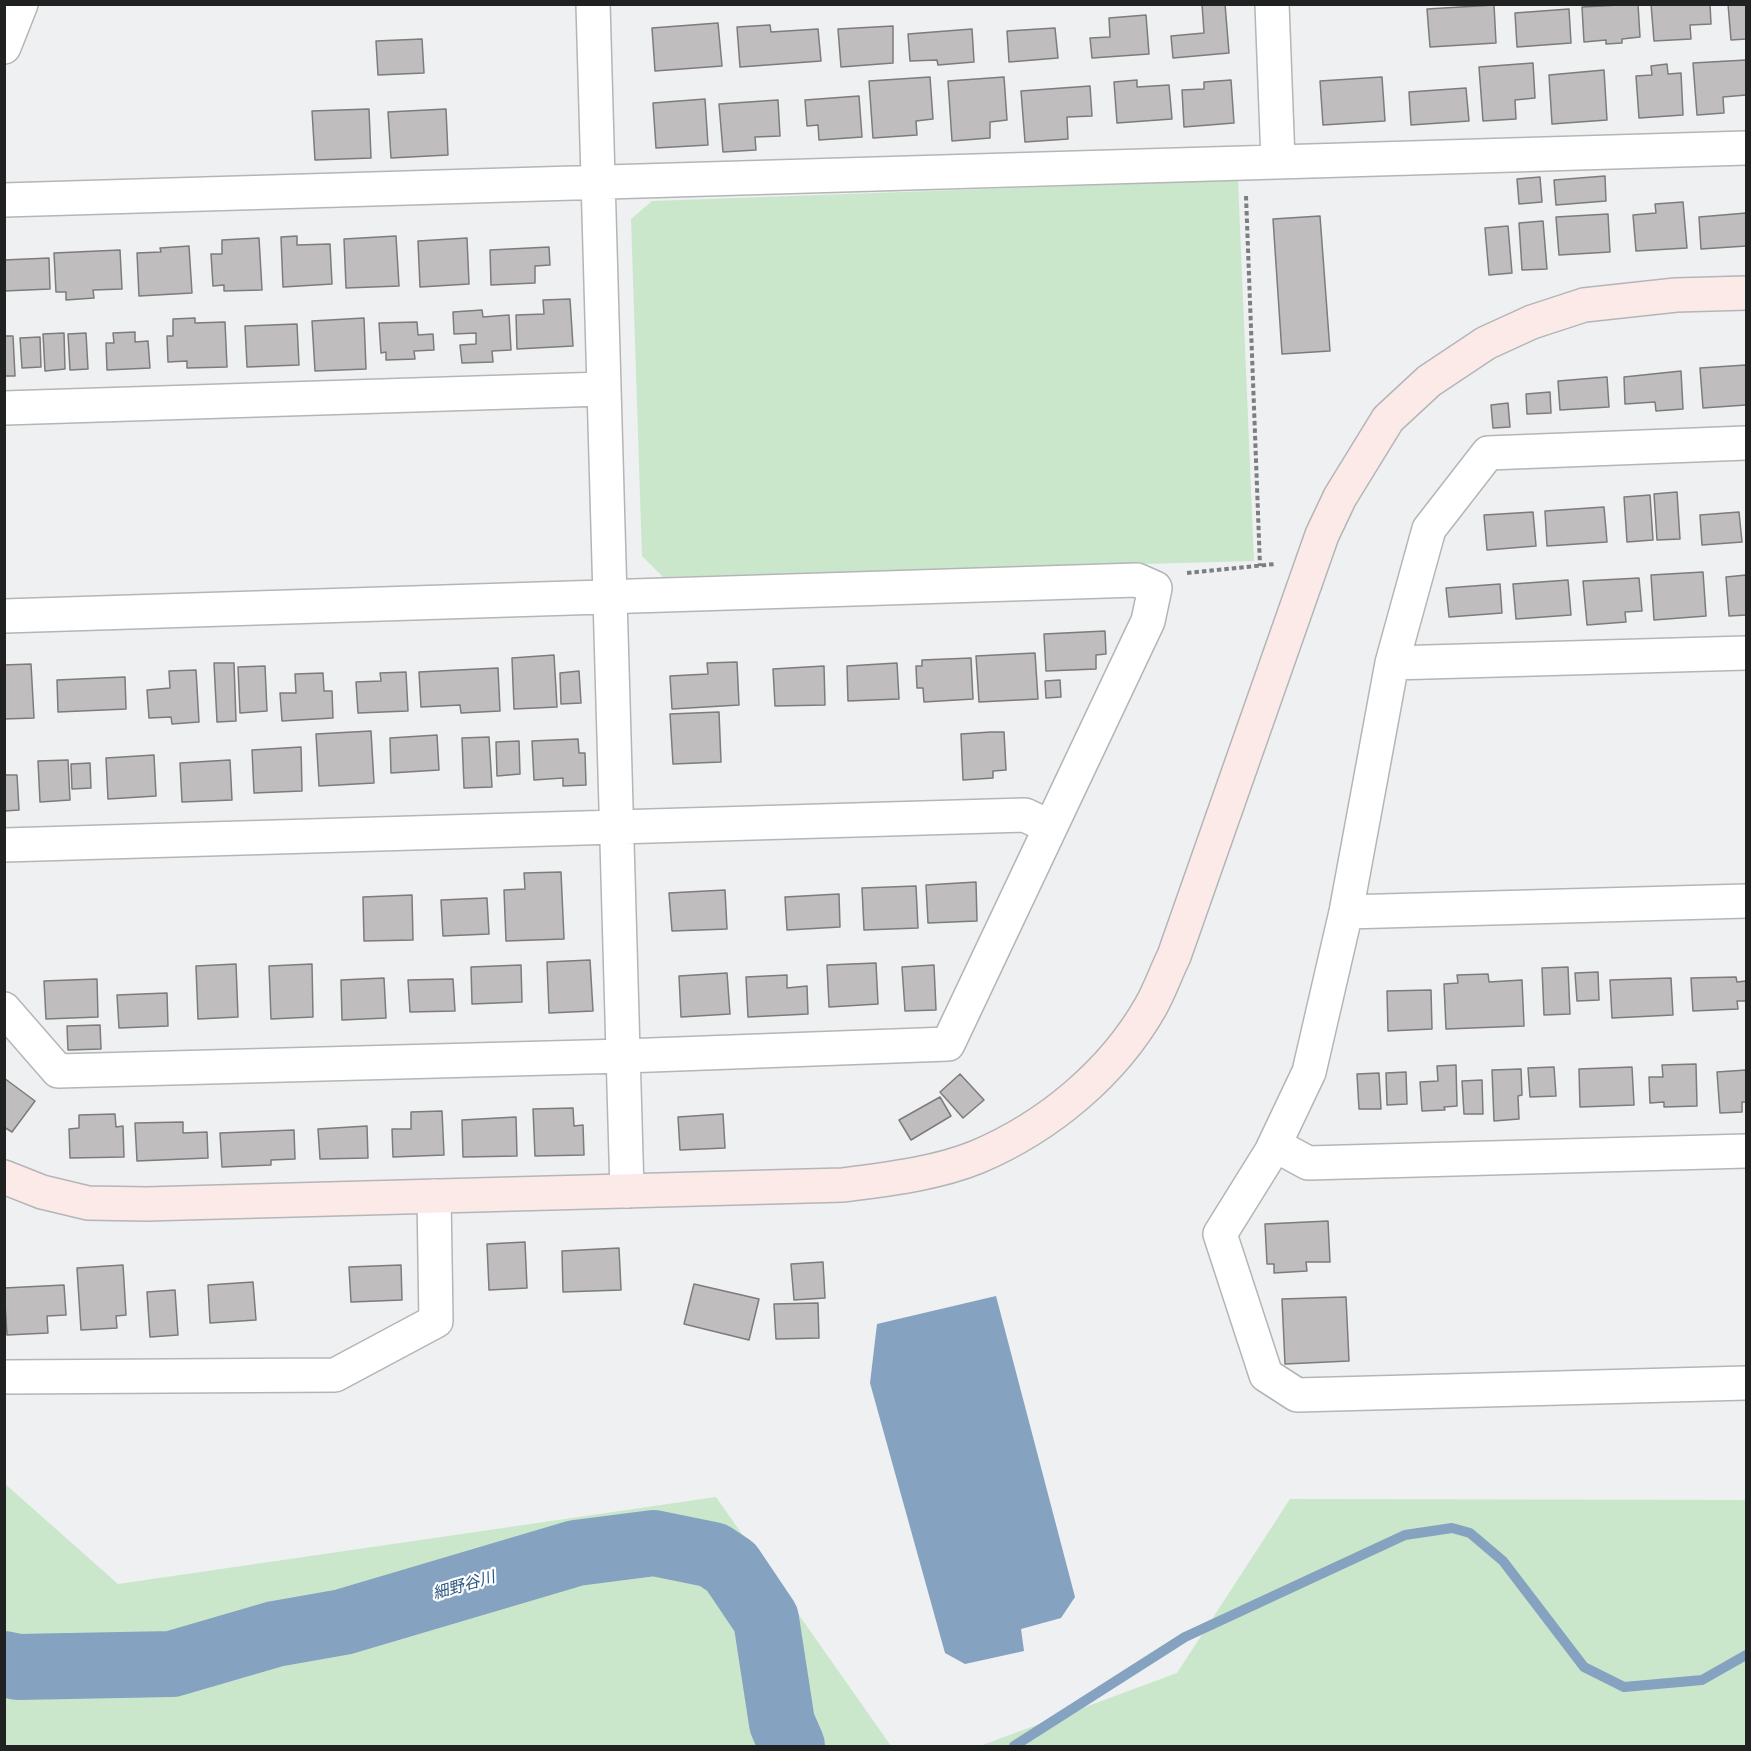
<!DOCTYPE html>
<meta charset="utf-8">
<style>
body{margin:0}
#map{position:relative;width:1751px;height:1751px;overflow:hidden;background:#eef0f1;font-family:Helvetica,sans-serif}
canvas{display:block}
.frame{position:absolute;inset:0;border:6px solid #202121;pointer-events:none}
</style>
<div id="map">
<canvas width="1751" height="1751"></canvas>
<div class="frame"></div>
</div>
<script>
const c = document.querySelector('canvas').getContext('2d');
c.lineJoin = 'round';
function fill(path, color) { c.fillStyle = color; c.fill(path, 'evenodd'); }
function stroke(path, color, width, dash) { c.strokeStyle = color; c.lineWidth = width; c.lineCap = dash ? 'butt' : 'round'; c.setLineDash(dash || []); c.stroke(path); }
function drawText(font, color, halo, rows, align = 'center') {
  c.font = font + ' Helvetica,"Noto Sans JP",sans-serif'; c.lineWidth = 4.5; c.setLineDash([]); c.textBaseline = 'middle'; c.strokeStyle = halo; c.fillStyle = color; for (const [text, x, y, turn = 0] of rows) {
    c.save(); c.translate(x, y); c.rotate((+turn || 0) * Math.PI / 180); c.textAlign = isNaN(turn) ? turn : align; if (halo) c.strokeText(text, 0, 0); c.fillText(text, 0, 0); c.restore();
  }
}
const green = new Path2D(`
 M1238 180 1254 561 663 577 642 556 631 219 652 201Z
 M4 1483 118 1584 716 1497 891 1746H5Z
 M1746 1498V1746H980L1177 1673 1290 1499 1744 1500Z`);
const water = new Path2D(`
 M996 1296 1075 1597 1061 1618 1021 1629 1024 1651 965 1664 945 1653 870 1383 877 1324Z`);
const stream = new Path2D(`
 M1014 1746 1185 1637 1405 1535 1452 1528 1470 1533 1503 1561 1584 1667 1624 1687 1702 1680 1746 1655`);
const river = new Path2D(`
 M4 1664 18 1667 172 1664 275 1634 343 1622 576 1553 654 1543 713 1555 731 1567 766 1619 782 1723 792 1746`);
const building = new Path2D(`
 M1202 4H1225L1229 53 1173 58 1171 36 1204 33Z
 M1638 4 1640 37 1622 39V43L1606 44V40L1584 42 1582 7Z
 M1651 4H1710L1711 24 1690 25 1691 39 1654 41Z
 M1728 4H1746V39L1731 40Z
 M1494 5 1496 43 1430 47 1427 9Z
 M1569 9 1571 43 1517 47 1515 13Z
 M1146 15 1149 54 1092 58 1090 38 1110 37 1109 18Z
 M718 23 722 66 655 71 652 28Z
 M770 25 771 32 818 29 821 61 740 67 737 27Z
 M893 26V63L841 67 838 29Z
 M1055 28 1058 58 1009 62 1007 31Z
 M972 29 974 62 938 65 937 60 910 61 908 34Z
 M422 39 424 73 378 75 376 41Z
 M1746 60V95L1723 97 1724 113 1697 115 1693 63Z
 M1533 63 1535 98 1515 100 1516 119 1483 121 1479 67Z
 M1667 64 1668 74 1681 73 1683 115 1639 118 1636 76 1652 75 1651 66Z
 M1604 70 1607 120 1552 124 1549 75Z
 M930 77 933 119 916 121 917 135 873 138 869 81Z
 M1004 77 1007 120 990 122V138L952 141 948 81Z
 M1382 77 1385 121 1323 125 1320 81Z
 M1137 80V87L1169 85 1172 119 1117 123 1114 82Z
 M1231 80 1234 123 1184 127 1182 90 1204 89V82Z
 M1090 86 1092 116 1067 117 1068 139 1025 142 1021 91Z
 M1466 88 1469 121 1411 125 1409 92Z
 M859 96 862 137 819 140 818 125 807 126 805 100Z
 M705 99 708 145 656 148 653 103Z
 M778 100 780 136 755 137 756 150 723 152 719 104Z
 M369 109 371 158 315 160 312 111Z
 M446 109 448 155 391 158 388 112Z
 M1605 176 1606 201 1556 205 1554 180Z
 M1540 177 1542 202 1519 204 1517 179Z
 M1683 202 1687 248 1636 251 1633 215 1656 213 1655 204Z
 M1746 213V246L1701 249 1699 217Z
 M1608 214 1610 252 1559 255 1556 217Z
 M1320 216 1330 351 1282 354 1273 219Z
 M1543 221 1547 269 1522 270 1519 223Z
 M1508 226 1512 273 1489 275 1485 228Z
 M297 236V245L330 244 332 284 283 287 281 237Z
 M396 236 399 286 346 288 344 239Z
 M259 238 262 290 224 291V285L213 286 211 254H222V240Z
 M467 238 469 284 420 287 418 241Z
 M189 246 192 293 139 296 137 253 161 252 160 248Z
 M549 247 550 265 535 266V283L491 285 490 250Z
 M120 250 122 289 93 290 94 298 66 300V292H56L54 253Z
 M49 258 50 289 4 291V260Z
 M570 299 573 346 517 349 516 315 544 314 543 300Z
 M482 310 483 317 509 315 511 350 492 351 493 362 462 363 460 345 476 344V333L454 334 453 312Z
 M195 318V323L225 322 227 367 187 368V361L168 362 167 336H173V319Z
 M364 318 366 369 315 371 312 321Z
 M417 322 418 335 433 334 434 350 414 351 415 359 386 360V352L381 353 379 323Z
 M297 324 299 365 247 367 245 326Z
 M135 332V342L148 341 150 368 107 370 106 343H114L113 333Z
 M64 333 65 369 45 371 43 334Z
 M86 333 88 369 70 370 68 334Z
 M4 336H13L15 376H4Z
 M40 337 41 367 22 368 20 338Z
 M1746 365V405L1703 408 1700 368Z
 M1681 371 1683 409 1656 411 1655 402 1625 404 1624 377Z
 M1607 377 1609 407 1560 410 1558 381Z
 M1550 392 1551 413 1527 414 1526 394Z
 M1508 403 1510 427 1493 428 1491 405Z
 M1677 492 1680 539 1657 540 1654 494Z
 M1650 495 1653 540 1627 542 1624 497Z
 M1604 507 1607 542 1547 546 1545 511Z
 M1533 512 1536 546 1487 550 1484 515Z
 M1739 512 1742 542 1702 545 1700 515Z
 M1703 572 1706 616 1654 620 1651 575Z
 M1746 575V615L1729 616 1726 577Z
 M1639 578 1642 611 1625 612 1626 622 1587 625 1583 581Z
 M1568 580 1571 615 1516 619 1513 584Z
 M1500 584 1502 613 1449 617 1446 588Z
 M1105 631 1106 654 1096 655V669L1046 671 1044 634Z
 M1035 653 1038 699 979 702 976 656Z
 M554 655 557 707 514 709 512 658Z
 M971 658 973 699 924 702 923 688H917L916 666H922V660Z
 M737 662 739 705 672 709 670 676 708 674 707 663Z
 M214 663H234L236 721 217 722Z
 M897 663 899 699 848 701 847 666Z
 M31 664 34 718 4 719V665Z
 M265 666 267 711 240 713 238 667Z
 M824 666 825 705 775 706 773 669Z
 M498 668 500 711 461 713 460 705 421 707 419 672Z
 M196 670 199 722 172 724 171 717 149 718 147 690 170 688 169 671Z
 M579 671 581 703 561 704 560 673Z
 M406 672 408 711 358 713 356 682 381 681 380 673Z
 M323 673 324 691H332L333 718 282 721 280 693H296L295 674Z
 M125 677 126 709 58 712 57 680Z
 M1060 680 1061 697 1046 698 1045 681Z
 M719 712 721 762 673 764 670 714Z
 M371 731 374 783 319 786 316 734Z
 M991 732H1004L1006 770 993 771V778L963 780 961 734Z
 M437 735 439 770 391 773 390 738Z
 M489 737 492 787 464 788 462 738Z
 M578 739 579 753H585L586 785 563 786V778L534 780 532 741Z
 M519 741 520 774 497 776 496 742Z
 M301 747 302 791 254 793 252 750Z
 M154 755 156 796 108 799 106 758Z
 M68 760 70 800 40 802 38 761Z
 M230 760 232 800 182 802 180 763Z
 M90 763 91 788 72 789 71 764Z
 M4 775H17L19 810 4 811Z
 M561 872 564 939 506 941 504 890 525 889 524 873Z
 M976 882 977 921 928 923 926 885Z
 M916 886 918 928 864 930 862 888Z
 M725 890 727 929 672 931 669 893Z
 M839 894 840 927 787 930 785 897Z
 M412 895 413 940 364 941 363 897Z
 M487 898 489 934 443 936 441 900Z
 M590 960 593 1011 549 1013 547 962Z
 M876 963 878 1004 829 1007 827 965Z
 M236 964 238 1017 198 1019 196 966Z
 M312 964 313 1017 271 1019 269 966Z
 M521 965 522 1002 472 1004 471 967Z
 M934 965 936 1010 905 1011 902 967Z
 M1568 967 1570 1014 1544 1015 1542 968Z
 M1598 972 1599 1000 1577 1001 1575 973Z
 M727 973 730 1014 681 1017 679 976Z
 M1488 974 1489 982 1522 980 1524 1026 1446 1029 1444 984 1458 983 1457 975Z
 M787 975V988L807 986 808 1014 748 1017 746 977Z
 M1736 977 1737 982 1746 981V1001H1737L1738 1009 1693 1011 1691 978Z
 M384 978 386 1018 342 1020 341 980Z
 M1671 978 1673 1015 1612 1018 1610 980Z
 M97 979 98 1017 46 1019 44 981Z
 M453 979 455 1011 410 1012 408 980Z
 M1431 990 1432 1029 1388 1031 1387 991Z
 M167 993 168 1026 119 1028 117 995Z
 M100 1025 101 1049 68 1050 67 1026Z
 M1696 1064 1697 1106 1664 1107V1102L1650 1103 1649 1077H1663L1662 1065Z
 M1456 1065 1457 1106 1444 1107 1445 1110 1422 1111 1420 1082 1438 1081 1437 1066Z
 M1554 1067 1556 1096 1530 1097 1528 1068Z
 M1632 1067 1634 1105 1580 1107 1579 1069Z
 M1521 1069 1522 1095 1518 1096 1519 1119 1494 1121 1492 1070Z
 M1746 1070V1102H1742V1112L1720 1113 1717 1072Z
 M1406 1072 1407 1104 1387 1105 1386 1073Z
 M1379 1073 1381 1109H1359L1357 1074Z
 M960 1074 984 1100 963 1118 940 1092Z
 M4 1078 35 1101 12 1132 4 1127Z
 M1482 1080 1483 1114H1464L1462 1081Z
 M940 1097 951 1116 911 1140 899 1120Z
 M573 1108 574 1126 583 1125 584 1155 535 1156 533 1109Z
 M442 1111 444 1155 393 1157 392 1129H411V1112Z
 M115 1114 116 1127 123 1126 124 1157 70 1158 69 1129 79 1128V1115Z
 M723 1114 725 1148 680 1150 678 1117Z
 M516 1117 517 1156 463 1157 462 1120Z
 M183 1122V1133L207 1132 208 1158 137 1161 135 1123Z
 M367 1126 368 1158 320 1159 318 1129Z
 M294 1130 295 1159 271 1160V1165L222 1167 220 1133Z
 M1328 1221 1330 1262H1306L1307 1271 1274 1273V1264H1267L1265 1224Z
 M525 1242 527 1288 489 1290 487 1244Z
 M619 1248 621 1290 563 1292 562 1251Z
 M823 1262 825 1298 794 1300 791 1264Z
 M123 1265 126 1315 116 1316 117 1328 81 1330 77 1268Z
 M401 1265 402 1300 351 1302 349 1267Z
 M253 1282 256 1320 210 1323 208 1285Z
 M694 1284 759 1299 749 1340 684 1324Z
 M64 1285 66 1315 47 1316 48 1333 7 1335 4 1288Z
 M175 1290 178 1335 150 1337 147 1292Z
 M1346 1297 1349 1361 1285 1364 1282 1299Z
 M818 1303 819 1338 776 1339 774 1304Z`);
const path = new Path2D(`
 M1246 196 1260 566
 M1187 573 1275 564`);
const street = new Path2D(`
 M593 4 627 1191
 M1272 4 1278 161
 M4 47 21 4
 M4 200 1746 148
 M4 408 603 389
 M1746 443 1488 453 1429 529 1392 663 1346 912 1309 1072 1271 1152 1220 1234 1266 1375 1297 1395 1746 1383
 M4 616 1137 580 1155 588 1148 621 948 1044 624 1056 58 1071 4 1009
 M1392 663 1746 653
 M4 845 1025 815 1050 827
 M1346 912 1746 901
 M1275 1145 1308 1163 1746 1151
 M4 1377 335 1375 436 1321 434 1196`);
const secondary = new Path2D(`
 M4 1177 42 1192 88 1203 146 1204 843 1185C888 1179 935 1174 977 1157 1048 1127 1113 1073 1151 1006 1160 990 1166 972 1174 956L1322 535 1340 497 1388 419 1429 381 1486 343 1532 322 1584 305 1676 295 1746 293`);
const waterNames = [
 ["細野谷川",464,1586,-16]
];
fill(green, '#cae7cb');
fill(water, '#85a2c0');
stroke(stream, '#85a2c0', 10);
stroke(river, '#85a2c0', 66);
fill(building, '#bfbdbd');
stroke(building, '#7d7b7b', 1.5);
stroke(street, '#b4b5b6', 36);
stroke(secondary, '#b4b5b6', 36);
stroke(path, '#7d7e7f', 4, [4.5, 3]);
stroke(street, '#fff', 33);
stroke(secondary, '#fceae8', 33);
drawText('italic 16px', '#2c5681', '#fcfdfe', waterNames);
</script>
